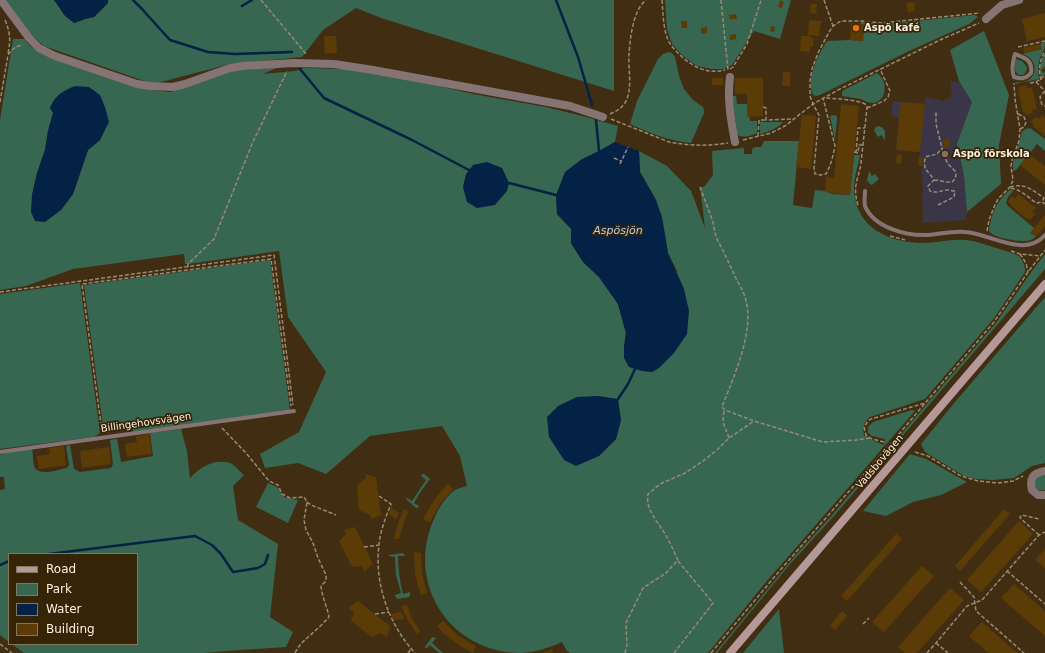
<!DOCTYPE html>
<meta charset="utf-8">
<style>
body{margin:0}
#map{position:relative;width:1045px;height:653px;overflow:hidden;background:#412e12;font-family:"DejaVu Sans",sans-serif}
canvas{display:block}
.legend{position:absolute;left:8px;top:553px;width:130px;height:92px;box-sizing:border-box;background:#362407;border:1px solid #85765e;margin:0;padding:5px 7px;list-style:none;font-size:12px;color:#fcf0e0}
.legend li{display:flex;align-items:center;gap:8px;height:20px}
.legend b{width:20px;border:1px solid #85765e}
</style>
<div id="map">
<canvas width="1045" height="653"></canvas>
<ul class="legend">
<li><b style="height:5px;background:#b59999"></b>Road</li>
<li><b style="height:11px;background:#376651"></b>Park</li>
<li><b style="height:11px;background:#032246"></b>Water</li>
<li><b style="height:11px;background:#5b3c07"></b>Building</li>
</ul>
</div>
<script>
const c = document.querySelector('canvas').getContext('2d');
c.lineJoin = 'round';
function fill(path, color) { c.fillStyle = color; c.fill(path, 'evenodd'); }
function stroke(path, color, width, dash) { c.strokeStyle = color; c.lineWidth = width; c.lineCap = dash ? 'butt' : 'round'; c.setLineDash(dash || []); c.stroke(path); }
function drawText(font, color, halo, rows, align = 'center') {
  c.font = font + ' "DejaVu Sans",sans-serif'; c.lineWidth = 3.5; c.setLineDash([]); c.textBaseline = 'middle'; c.strokeStyle = halo; c.fillStyle = color; for (const [text, x, y, turn = 0] of rows) {
    c.save(); c.translate(x, y); c.rotate((+turn || 0) * Math.PI / 180); c.textAlign = isNaN(turn) ? turn : align; if (halo) c.strokeText(text, 0, 0); c.fillText(text, 0, 0); c.restore();
  }
}
const education = new Path2D(`
 M950 82 977 84 966 220 923 223 922 166 923 157H919L920 152 896 150 899 119 891 115 893 101 924 104 926 97 944 101 952 96Z`);
const green = new Path2D(`
 M3 0H54L74 23 85 19 94 17 108 3V0H614V91L381 18 356 8 323 30 302 57 230 64 153 84 44 46 30 34Z
 M665 0H791L780 39 754 31 732 65 724 69H711L697 66 683 56 672 44 667 29Z
 M974 15 977 16 978 17 969 24 909 51 820 95 816 96 813 95C806 78 818 55 827 41L850 40 863 41 864 24H860L861 22 882 24 897 23Z
 M984 31 1009 95 999 145 1001 184 967 212 964 175 957 144 972 102 959 81 950 50Z
 M13 39H24L30 46 56 60 106 77 151 90 171 92 204 81 232 71 280 67 262 74 295 71 304 68 345 69 413 80 473 94 546 107 586 117 618 126 615 142 599 151 556 195 557 214 572 229 571 243 583 262 599 277 618 304 626 333 624 347 677 271 668 253 665 236 656 200 640 172 639 151 667 166 691 191 705 228 700 187H704L713 175 712 151 744 148V154H752V149L755 147H761L764 141H799L793 205 812 208 815 190 825 191 832 194 850 195 854 155H860C858 167 853 180 854 191 857 229 890 243 924 243 937 243 951 239 964 240 974 240 983 244 993 247 1002 250 1011 252 1019 256 1023 261 1025 265 1025 272L995 317 925 399 870 417C864 422 862 427 864 435L870 439 884 445 885 439 872 436 868 433V427L873 422 912 410 915 411 766 582 708 653H570L569 652 567 651 562 642C549 648 536 652 521 653 450 653 405 583 434 519 437 510 447 495 455 490 459 488 463 487 467 486L460 456 442 426 370 436 326 474 298 463 265 468 260 454 299 432 326 372 288 317 279 251 188 264H185L184 254 73 269 26 286 0 290V120ZM53 113 100 140 88 150 73 194 61 210 32 195 37 173 45 150 48 131ZM621 420 616 439 599 456Z
 M1045 42C1045 51 1043 51 1040 58 1038 65 1038 72 1039 79L1015 84 1016 82C1037 86 1042 59 1022 54L1041 49 1040 44Z
 M668 52 672 53 675 57 679 76 684 89 693 100 703 107 704 110V113L691 143C669 141 650 133 630 124L637 101 658 59 663 54Z
 M1045 53V66L1041 71 1044 73 1045 71V74L1041 77C1039 70 1041 60 1045 53Z
 M1016 59 1022 61 1027 67 1026 72 1023 75C1013 75 1014 67 1016 59Z
 M877 73C888 80 888 101 873 103 869 103 865 101 861 99 855 98 848 97 842 96V92L844 90Z
 M732 96H736L737 104H747L750 121H757V133C751 136 742 139 737 134Z
 M834 115 837 116V119L835 140 830 116Z
 M760 122H783C778 128 768 132 760 134Z
 M879 126 883 128 885 131V140L881 135 878 137 874 130 876 127Z
 M1030 128 1045 139V151L1037 144 1016 170 1013 171V162L1018 147 1022 132 1025 129Z
 M869 171 872 176 875 174 879 179 872 185 869 183 867 180Z
 M1011 189 1013 191 1008 197 1006 203 1008 206 1034 228 1031 233 1036 237C1033 239 1031 240 1027 241 1019 242 993 238 989 231 991 213 997 200 1011 189Z
 M1045 254V269L835 515 791 563 717 653H715L794 557 833 514 995 324 1032 271Z
 M270 260 290 410 133 432V429L104 433 84 285Z
 M80 283 100 433 94 437 0 449V294Z
 M1045 297V463L1032 466 1014 478 993 480 976 479 964 476 925 452 921 444 955 402Z
 M181 429 187 451 190 478C199 468 214 458 230 463 234 464 240 472 244 475L233 486 238 520 278 544 270 617 293 632 286 647 225 651 204 653H24L12 644H137V554H9V642L0 635V490L5 489 4 477H0V455L5 453 32 449C33 454 33 460 34 466 38 477 58 470 67 468L69 465 66 446 70 445 74 469 80 472 111 468 113 464 110 440 117 439 121 462 153 456 150 433Z
 M910 454 926 459 967 482 941 495 913 502 886 516 863 511Z
 M422 474H424L430 479 421 491 414 503 419 506 418 508H416L406 499 407 498 412 501 426 480 421 476Z
 M1045 475V490C1034 492 1034 486 1035 478L1039 476Z
 M268 483 277 487 284 497 298 500 288 523 256 507Z
 M402 553 404 554 405 556H398C398 570 400 582 403 594L410 592V595L409 597 397 599 395 595 401 593 396 575 395 557 389 556V555Z
 M779 609 784 653H743Z
 M432 637 436 638 432 643 443 653H439L430 645 426 649 425 647Z`);
const water = new Path2D(`
 M54 0H108V3L94 17 85 19 74 23 65 16Z
 M75 86 89 87 100 95 105 107 109 122 100 140 88 150 73 194 61 210 45 222 35 221 31 212 32 195 37 173 45 150 48 131 53 113 50 108C55 95 63 91 75 86Z
 M615 142 639 151 640 172 656 200 662 217 668 253 684 289 689 311 687 334 674 353 659 368 652 372 642 371 629 367 624 358V347L626 333 618 304 599 277 583 262 571 243V229L557 214 556 195 565 172 582 159 599 151Z
 M487 162 502 168 509 183 507 191 495 205 477 208 467 202 463 187 466 174 473 165Z
 M598 396 618 399 621 420 616 439 599 456 576 466 564 460 549 437 547 417 558 406 577 397Z`);
const stream = new Path2D(`
 M133 0 142 9 170 40 208 52 235 54 292 52
 M556 0 578 57 592 105
 M242 6 252 0
 M300 69 324 98 412 140 469 170
 M596 120 599 151
 M509 183 556 195
 M618 399 628 384 635 369
 M49 554 195 536 212 545 221 554 233 572 258 568 265 564 268 555
 M0 565 9 561`);
const building = new Path2D(`
 M780 0 784 2 782 8 778 7Z
 M914 2 915 11 908 12 906 3Z
 M811 4H817L816 14 810 13Z
 M1045 13V37L1027 41 1022 19Z
 M736 14 737 19H730L729 15Z
 M809 20 821 21 819 36 808 35Z
 M681 21H687V28H682Z
 M851 23 864 24 863 41 850 40Z
 M771 26 775 27 774 32 770 31Z
 M707 27V33L701 34V28Z
 M736 34V39L730 40V35Z
 M324 36H336L337 53 325 54Z
 M801 36H811V38H813V47H810V52L800 51Z
 M1040 44 1042 49 1024 53 1023 48Z
 M783 72H790V86H782Z
 M712 78H723V85H712Z
 M735 78H763V116L747 117V94H735Z
 M1026 85 1027 89 1032 87 1037 109 1032 110 1033 113 1026 115 1025 112H1023L1018 91 1020 90 1019 87Z
 M901 102 925 104 920 152 896 150Z
 M841 104 859 106 850 195 825 192 826 177 834 178Z
 M802 115 816 116 811 169 796 167Z
 M1042 115 1045 118V136L1033 126 1034 125 1031 122 1036 117 1039 119Z
 M943 140H950V148H943Z
 M897 154 902 155 901 164 896 163Z
 M1029 154 1045 166V185L1020 165Z
 M919 157H923L922 166 918 165Z
 M1018 194 1036 208 1032 212 1035 214 1030 220 1028 218 1027 219 1010 205 1011 204 1008 202 1012 196 1015 199Z
 M1045 215V226L1036 237 1030 233Z
 M149 434 152 454 127 457 125 444 137 442 136 436Z
 M64 446 66 465 39 469 37 456 50 454 49 448Z
 M109 447 111 464 82 468 80 451Z
 M365 474 376 477 381 515 371 519 370 515 359 510 357 485 366 478Z
 M448 483 453 489 440 504 430 522 423 519 434 500Z
 M391 507 399 513 396 519 389 514Z
 M404 509 408 512 403 525 399 539H394L398 523Z
 M1004 509 1010 514 960 571 955 566Z
 M1019 521 1033 534 981 592 967 580Z
 M355 527 373 564 364 572 362 566 352 567 339 541 346 534 344 530Z
 M896 534 902 539 847 601 841 596Z
 M1045 549V568L1035 560Z
 M414 552 421 553 422 573 427 593 421 596 415 574Z
 M922 566 934 576 884 632 872 622Z
 M1014 584 1045 611V636L1001 598Z
 M950 588 964 600 917 653H905L898 647Z
 M358 601 390 626 387 637 380 633 372 637 351 621 354 612 348 608Z
 M407 605 412 618 420 631 417 634 408 621 401 606Z
 M842 611 847 616 835 630 830 626Z
 M401 612 404 619 394 620 391 614Z
 M443 621 458 636 476 646 473 653 460 646 442 632 437 626Z
 M982 622 1017 653H989L969 636Z
 M552 649 553 653H542Z`);
const path = new Path2D(`
 M261 0 307 55
 M662 0C663 12 663 26 667 37 669 45 676 51 682 57 695 68 708 74 725 70
 M721 0 728 70
 M824 0 833 26
 M5 20C10 32 11 40 8 53
 M1018 47 1045 41
 M730 69 733 67 747 44 761 0
 M1041 80C1038 70 1040 60 1045 51
 M1036 82 1045 91
 M1030 83C1037 82 1040 80 1045 75
 M1045 91 1040 97 1042 105 1045 106
 M0 102 8 55C12 49 16 46 23 45
 M763 107 766 108V120L793 119
 M867 108 884 101 888 97 890 91 880 69
 M610 114C616 111 621 109 625 103 633 89 628 70 629 54 630 39 633 10 646 0
 M1018 114 1024 117 1026 122 1024 127 1020 129
 M611 119 669 142C689 146 708 146 728 143
 M758 136 759 120H766
 M743 140 771 133 785 126 813 104 838 90 940 40 979 23
 M854 152 858 153 859 145H863
 M856 153 858 128H865
 M614 158 621 161
 M620 164 628 147
 M934 180C941 180 946 183 952 182L955 179 956 175 955 171 948 164 944 156 936 124V112
 M700 187 713 222 715 233 718 241C724 252 729 263 734 274 737 281 741 287 744 294 757 328 734 375 722 407L725 410 754 421 823 442 856 440 870 438
 M1010 187C1025 183 1031 189 1044 198L1042 202 1045 204
 M1011 188C1021 190 1028 197 1036 203L1042 202
 M858 205C856 199 855 192 856 185 857 178 860 171 861 163L867 108C867 107 867 105 866 105 862 100 831 98 823 98L835 146C833 156 831 165 826 174L820 175 815 174 814 168 819 115 813 104 810 96V81L812 69 818 53 829 32 833 26 841 21H861L881 23 980 13
 M938 205 954 197 955 191C952 191 950 190 948 190 941 190 937 194 930 191L928 186 934 180C928 169 923 173 925 157L937 154 942 148
 M987 231 989 220 994 207 998 199 1010 187 1013 180 1011 166 1012 160 1019 141 1020 129 1015 99 1014 83
 M890 236 905 240
 M1011 251 1020 254 1041 256
 M1020 254 1026 263 1028 272
 M188 267V264L214 239 252 144 287 71
 M0 292 274 255 293 405
 M724 411 723 422 729 438
 M222 428 246 453 269 481 278 485 282 494 290 498 304 497 307 502 304 520 306 530 313 543 318 558 326 575V581L321 586C322 597 327 606 329 617 325 621 321 626 317 629 308 638 301 641 295 653
 M102 432 82 284 271 259 291 406
 M884 442 872 439 866 435 864 427 868 421 871 419 925 403
 M915 452 928 456 961 476 978 481 998 483 1013 481 1023 476
 M379 496 391 504C386 517 380 531 379 545 374 583 389 625 415 653
 M307 502 311 505 336 515
 M1039 535 1021 519 1020 517 1022 515 1039 519
 M364 547 379 545
 M1007 571 1045 604
 M960 582 974 597 976 611 1024 653
 M375 614 389 612
 M863 624 869 618
 M936 643 948 653
 M0 644 12 653
 M408 653 411 649
 M625 653 627 645 626 623 643 588 666 573 678 560C674 552 670 542 665 534 658 522 645 509 648 494L660 484 685 473 703 461 717 450 729 438 754 421
 M674 653 713 603 678 561
 M711 653 776 575 893 441 994 322 1028 272 1045 250
 M927 653 936 643 967 606 982 600 1039 535 1045 532`);
const service = new Path2D(`
 M1015 54C1025 58 1033 60 1031 73 1026 79 1021 79 1014 77 1011 69 1013 62 1015 54Z
 M865 191C865 195 864 202 865 206 874 228 907 236 928 235 940 234 953 231 965 232 990 233 1024 259 1045 235
 M0 452 294 411`);
const minor = new Path2D(`
 M1 0 29 38 39 48 55 56 137 84 150 86 173 87 185 84 230 68 243 66 293 63 334 64 373 70 570 106 603 117
 M986 19 1002 5 1019 0
 M730 77C727 99 731 121 735 142
 M1045 471C1033 473 1029 478 1032 490L1038 495H1045`);
const secondary = new Path2D(`
 M730 653 1045 284`);
const markers = [
 [856,28,4,"#e8710a"],
 [945,154,4,"#8d6e63"]
];
const poiNames = [
 ["Aspö kafé",864,28],
 ["Aspö förskola",953,154]
];
const streetNames = [
 ["Billingehovsvägen",146,423,-8],
 ["Vadsbovägen",880,462,-50]
];
const waterNames = [
 ["Aspösjön",618,231]
];
fill(education, '#3a3648');
fill(green, '#376651');
fill(water, '#032246');
stroke(stream, '#032246', 2.5);
fill(building, '#5b3c07');
stroke(path, '#998a73', 1.5, [4, 2]);
stroke(service, '#867474', 4);
stroke(minor, '#867474', 8);
stroke(secondary, '#b59999', 8);
for (const [x, y, r, color] of markers) { const dot = new Path2D(); dot.arc(x, y, r, 0, 2 * Math.PI); c.fillStyle = color; c.fill(dot); stroke(dot, '#362407', 1.5); }
drawText('bold 10px', '#fcf0e0', '#362407', poiNames, 'left');
drawText('10px', '#fcf0e0', '#362407', streetNames);
drawText('italic 11px', '#b1cff6', '#362407', waterNames);
</script>
